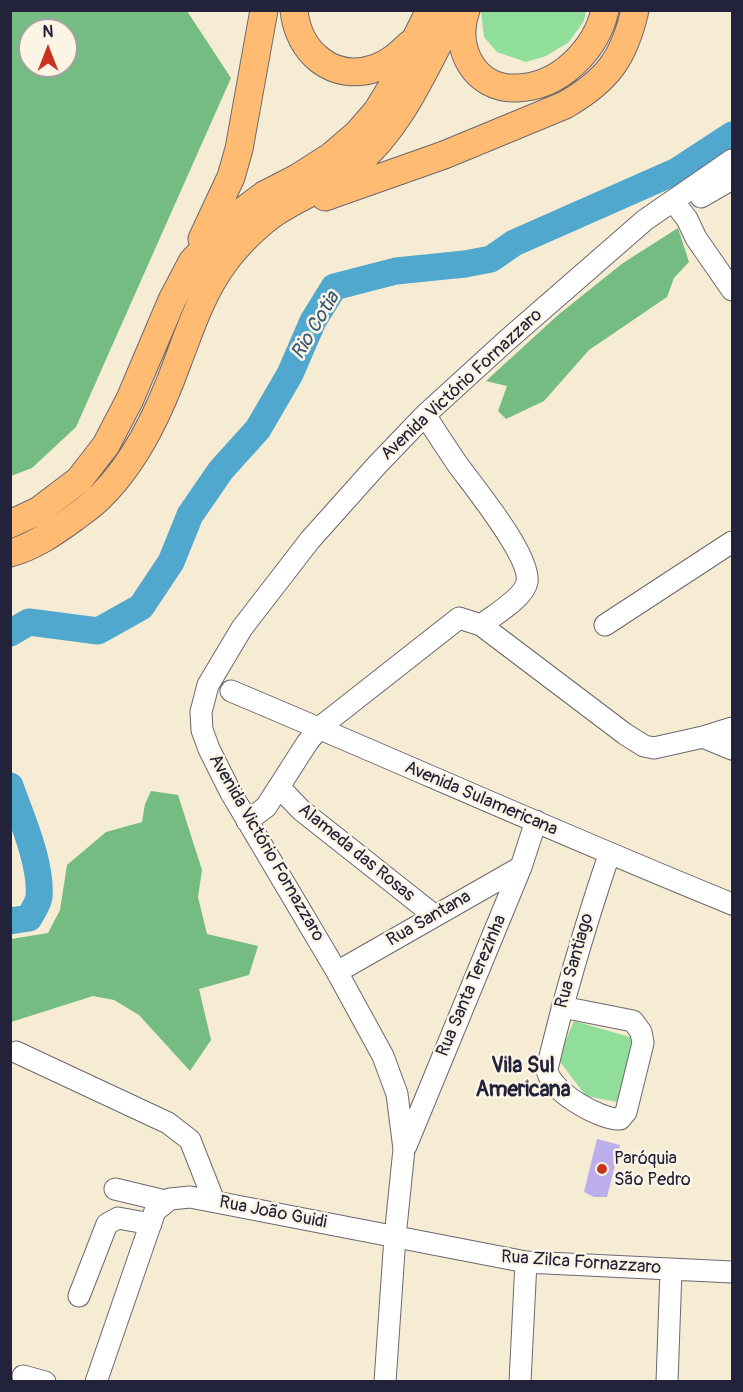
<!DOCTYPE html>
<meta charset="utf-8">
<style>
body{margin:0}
#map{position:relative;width:743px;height:1392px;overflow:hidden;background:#f6ebd3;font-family:Pangolin,sans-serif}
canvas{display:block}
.frame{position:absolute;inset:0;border:12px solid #22223b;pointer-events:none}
.north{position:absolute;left:18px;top:18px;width:60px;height:60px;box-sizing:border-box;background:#fcf5e5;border:2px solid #a5a1a1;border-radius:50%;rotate:0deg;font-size:16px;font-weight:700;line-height:24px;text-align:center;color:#22223b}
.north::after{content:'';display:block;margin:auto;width:21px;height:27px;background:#c8321e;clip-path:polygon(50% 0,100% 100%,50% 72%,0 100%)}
</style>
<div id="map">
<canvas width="743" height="1392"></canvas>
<div class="frame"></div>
<div class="north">N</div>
</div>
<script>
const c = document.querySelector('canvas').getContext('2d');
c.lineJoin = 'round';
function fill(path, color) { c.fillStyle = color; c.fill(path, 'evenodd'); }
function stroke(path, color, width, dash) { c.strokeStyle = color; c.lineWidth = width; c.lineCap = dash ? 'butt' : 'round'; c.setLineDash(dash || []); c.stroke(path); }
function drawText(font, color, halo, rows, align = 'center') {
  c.font = font + ' Pangolin,sans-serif'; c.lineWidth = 5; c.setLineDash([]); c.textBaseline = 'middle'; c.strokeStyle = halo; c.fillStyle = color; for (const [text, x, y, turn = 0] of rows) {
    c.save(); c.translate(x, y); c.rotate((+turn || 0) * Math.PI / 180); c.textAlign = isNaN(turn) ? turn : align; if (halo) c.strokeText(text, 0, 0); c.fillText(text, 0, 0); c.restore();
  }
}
const green = new Path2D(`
 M481 11V10L586 11 584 21 569 42 546 56 526 62 497 52 484 37Z
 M574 1021 637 1039 617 1102 586 1096 558 1059Z`);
const forest = new Path2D(`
 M11 10 187 11 231 78 76 427 32 468 11 476ZM30 30H66V66H30Z
 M678 228 689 262 674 278 667 297 589 350 544 401 506 419 498 411 507 386 486 381 558 315 623 263Z
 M151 791 178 795 202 870 198 897 207 934 258 946 249 975 199 989 211 1040 190 1071 139 1015 114 1000 93 996 11 1022V939L48 933 60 910 67 865 106 832 142 822 145 804Z`);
const river = new Path2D(`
 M10 633 29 622 98 631 141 607 171 562 190 515 221 470 258 429 290 374 313 321 334 287 396 271 465 264 491 259 514 243 677 171 732 135
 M10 786C21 817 42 864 39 897 38 904 32 912 29 918L10 921`);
const building = new Path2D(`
 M597 1139 620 1145 607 1197H594L584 1192Z`);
const minor = new Path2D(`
 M701 197 732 179
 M674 202 687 219 696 238 732 290
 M425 415C436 432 447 449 458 465 474 487 531 556 527 582 524 598 494 615 481 625
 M605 625 732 542
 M231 691C398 761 564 836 732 904
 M703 737 732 749
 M279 787 301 810 435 916
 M247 821 266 807 307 743 319 728 459 618 481 625 625 734 644 746 654 748 703 737 732 728
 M337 972 521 867
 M562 1007 633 1021 641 1032 643 1043 626 1112 620 1119C600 1120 549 1091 547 1069 564 997 585 926 609 855
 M16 1052 168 1123 190 1140 214 1201
 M406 1146 521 867 536 821
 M115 1189 165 1201
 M79 1296 107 1224 118 1218 151 1224
 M23 1376 45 1382
 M96 1382 155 1211 170 1199 190 1197 526 1262 732 1272
 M385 1382 395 1237 404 1149 397 1094 383 1056 337 972 231 793 209 749 202 730 201 712 208 685 242 628 310 540 377 465 425 415 505 342 645 220 732 160
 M520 1382 526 1262
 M667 1382 671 1270`);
const major = new Path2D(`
 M294 10C298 52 333 83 376 68 390 63 399 54 410 44
 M466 10C452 48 475 90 517 88 559 87 596 50 605 10
 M325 197 444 155 565 105C608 80 624 58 635 10
 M202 239 231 177 239 149 264 10
 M10 524 38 511 79 480 106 445 130 399 172 300 192 262 232 219 264 195 297 178 330 157 357 134 377 111 391 88 430 10
 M10 553C33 547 55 532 74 518 83 511 94 504 102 495 138 459 161 408 178 361 191 327 202 293 224 263 237 245 258 224 276 212 302 195 331 185 354 166 403 126 426 64 456 10`);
const markers = [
 [602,1169,6,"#c8321e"]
];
const streetNames = [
 ["Avenida Victório Fornazzaro",462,385,-43],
 ["Avenida Sulamericana",481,799,23],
 ["Avenida Victório Fornazzaro",266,848,60],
 ["Alameda das Rosas",356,853,39],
 ["Rua Santana",429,919,-30],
 ["Rua Santiago",575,961,-74],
 ["Rua Santa Terezinha",472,986,-67],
 ["Rua João Guidi",273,1213,11],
 ["Rua Zilca Fornazzaro",581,1263,4]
];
const poiNames = [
 ["Paróquia",614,1159],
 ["São Pedro",614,1180]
];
const waterNames = [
 ["Rio Cotia",316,326,-59]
];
const quarterNames = [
 ["Vila Sul",523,1067],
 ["Americana",523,1091]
];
fill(green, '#91dd9a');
fill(forest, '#74bc82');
stroke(river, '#51a8ce', 27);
fill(building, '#bcadeb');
stroke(minor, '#6c6870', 23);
stroke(major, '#6c6870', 29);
stroke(minor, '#fff', 21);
stroke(major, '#febb71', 27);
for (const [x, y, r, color] of markers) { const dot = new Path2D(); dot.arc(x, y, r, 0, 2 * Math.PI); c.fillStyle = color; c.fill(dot); stroke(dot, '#fcf5e5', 2); }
drawText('18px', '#22223b', '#fcf5e5', streetNames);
drawText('18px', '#22223b', '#fcf5e5', poiNames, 'left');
drawText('italic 20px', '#355876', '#fcf5e5', waterNames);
drawText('bold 21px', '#22223b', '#fcf5e5', quarterNames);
</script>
